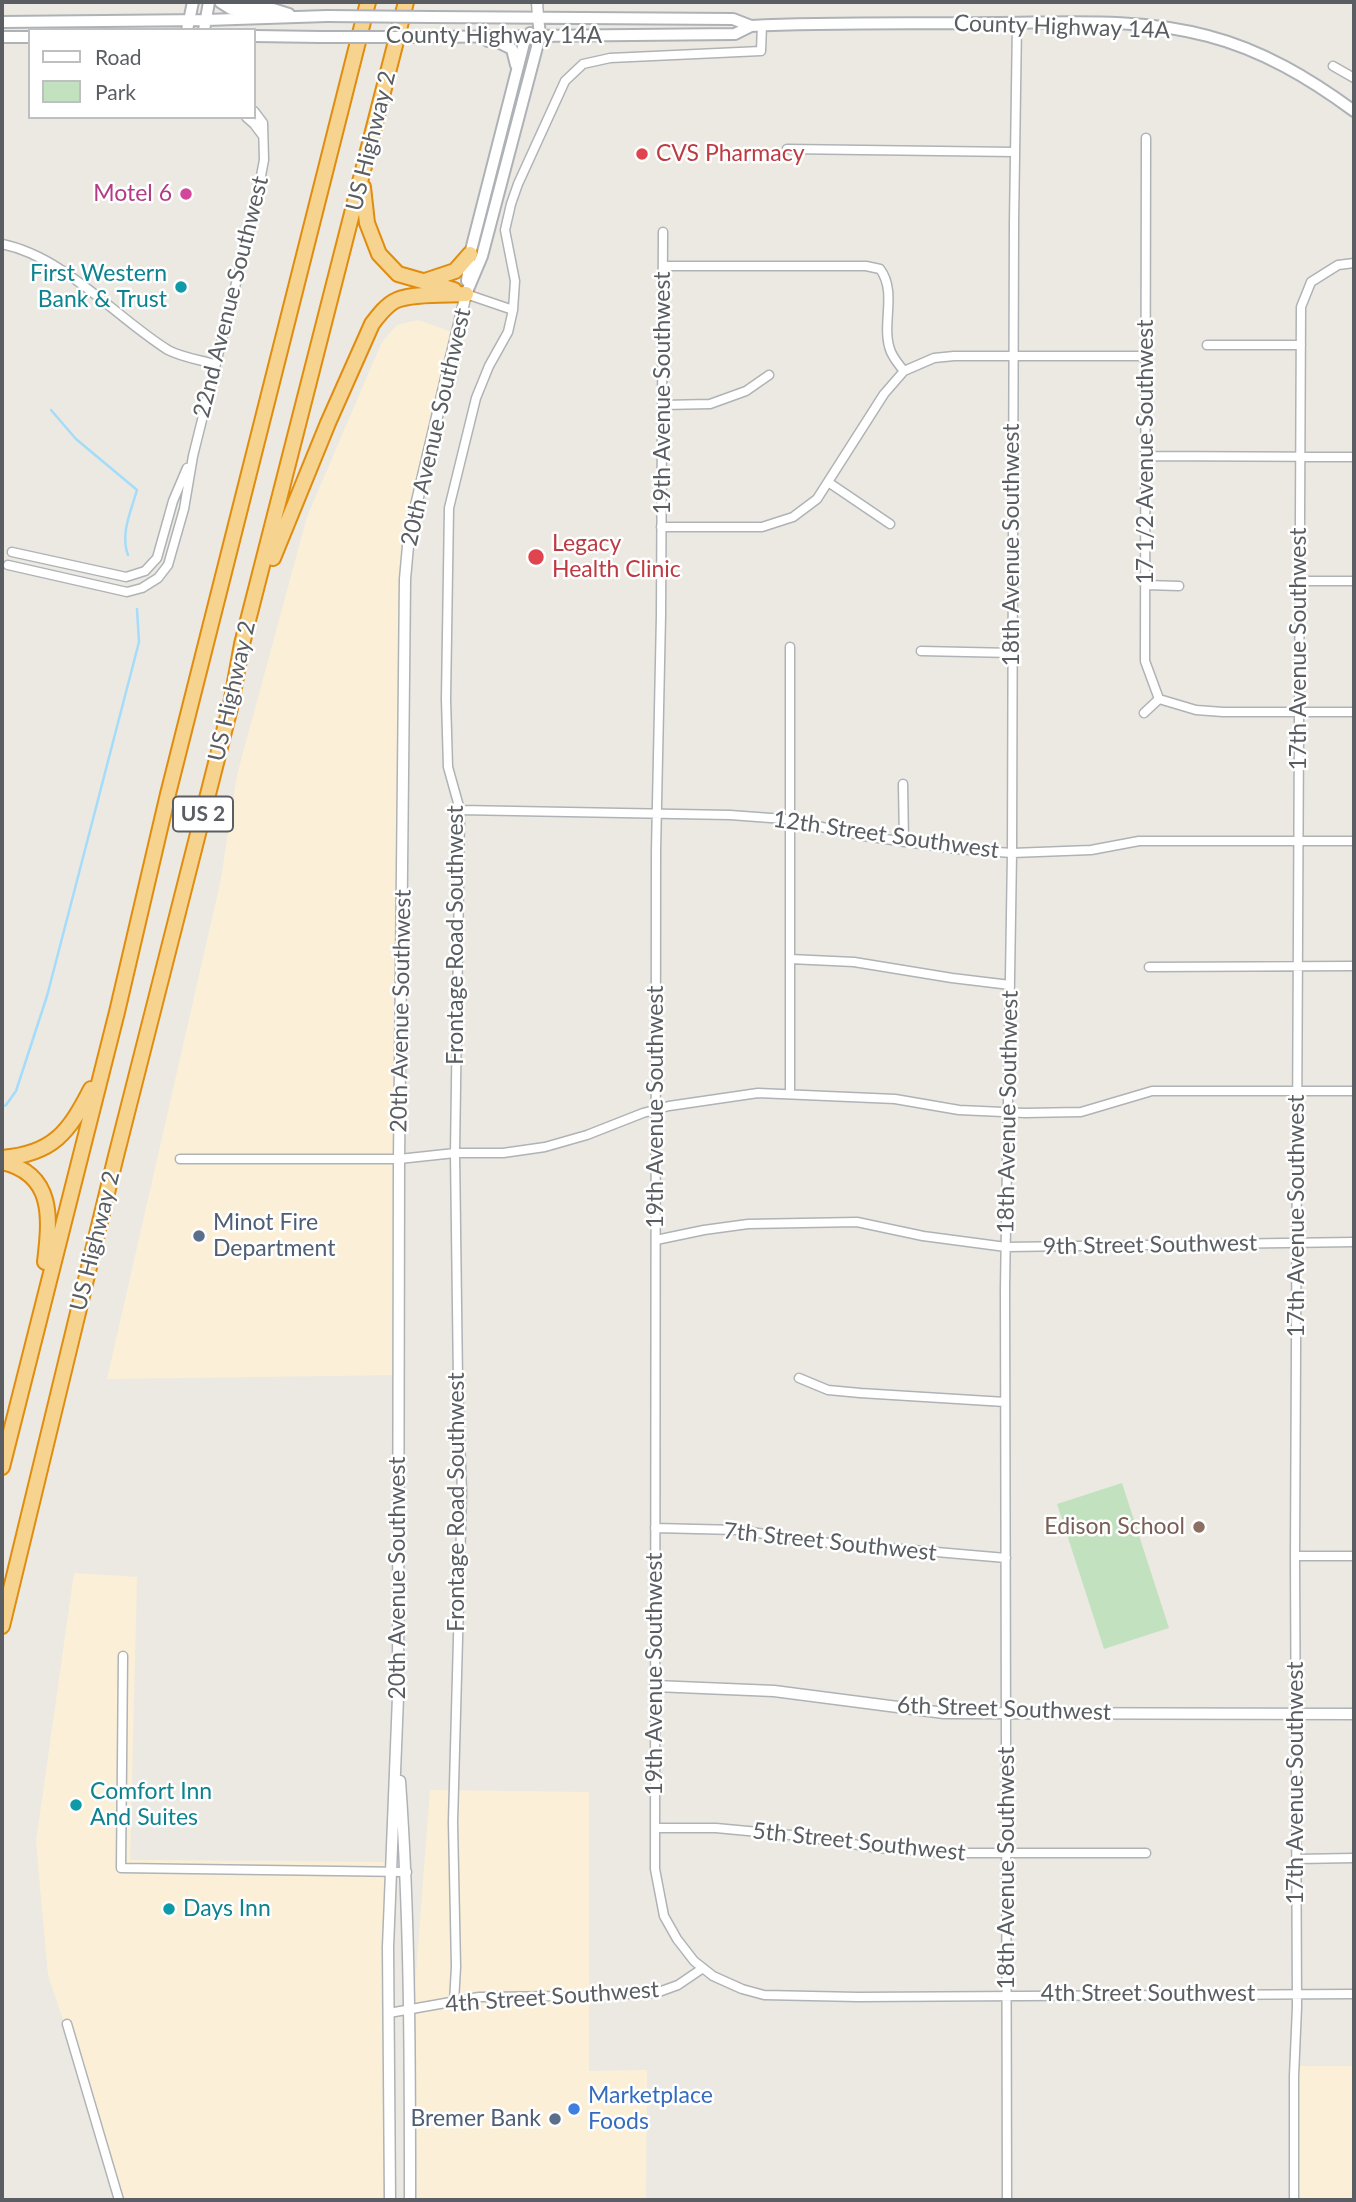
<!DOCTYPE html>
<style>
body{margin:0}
#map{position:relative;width:1356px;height:2202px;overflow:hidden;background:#ece9e2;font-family:Lato,sans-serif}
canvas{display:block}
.frame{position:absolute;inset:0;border:4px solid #5a5e62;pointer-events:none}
.legend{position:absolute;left:28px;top:28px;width:228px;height:91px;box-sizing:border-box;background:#fff;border:2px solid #bdbfc0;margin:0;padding:9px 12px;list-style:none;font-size:21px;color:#5a5e62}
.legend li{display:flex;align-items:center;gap:14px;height:35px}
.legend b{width:35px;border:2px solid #bdbfc0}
</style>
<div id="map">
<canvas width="1356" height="2202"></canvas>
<div class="frame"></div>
<ul class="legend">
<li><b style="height:9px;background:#fff"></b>Road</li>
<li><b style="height:19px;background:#c2e2bf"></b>Park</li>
</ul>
</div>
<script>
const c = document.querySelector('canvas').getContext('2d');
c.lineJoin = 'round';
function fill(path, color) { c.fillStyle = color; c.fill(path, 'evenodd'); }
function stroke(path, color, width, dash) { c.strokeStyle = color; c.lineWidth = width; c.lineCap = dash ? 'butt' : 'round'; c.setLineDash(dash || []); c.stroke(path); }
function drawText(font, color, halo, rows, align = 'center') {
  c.font = font + ' Lato,sans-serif'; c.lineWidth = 5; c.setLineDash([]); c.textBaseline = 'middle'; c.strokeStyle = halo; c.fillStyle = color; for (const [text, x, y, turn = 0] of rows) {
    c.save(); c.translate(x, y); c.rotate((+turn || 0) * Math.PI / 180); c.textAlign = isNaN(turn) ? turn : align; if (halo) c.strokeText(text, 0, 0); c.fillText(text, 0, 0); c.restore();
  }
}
const commercial = new Path2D(`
 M418 320 455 333 407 532 397 1375 107 1379 221 879 237 775 307 517 382 342 397 325Z
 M74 1573 137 1577 130 1860 386 1862 383 2010V2200H124L48 1975 36 1842Z
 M430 1790 589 1792V2071L647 2070 646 2200H417L415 1988Z
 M1298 2066H1354V2200H1298Z`);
const green = new Path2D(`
 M1122 1483 1169 1628 1104 1649 1057 1504Z`);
const stream = new Path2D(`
 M51 410 76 439 137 490C131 511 120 534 128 555
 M2 1107 6 1105 16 1091 47 996 139 642 137 609`);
const minor = new Path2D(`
 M1333 66 1354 78
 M246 117 254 124 263 136
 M1146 138 1145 661 1159 699 1196 710 1223 712H1354
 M787 149 1015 152
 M663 232 661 615 656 851 655 1869 664 1916 677 1939 694 1961 713 1976 742 1989 764 1995 858 1997 1354 1994
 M2 244C65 257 114 316 168 350 181 357 200 360 214 364
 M664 266H866L880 269C898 293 880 326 891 352 894 359 899 365 904 371
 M466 294 513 310
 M1207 345H1301
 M663 405 710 404 746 391 769 375
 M1145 456 1354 457
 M828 482 890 524
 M661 527H762L793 517 817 499 884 394 904 371 934 358 954 356H1146
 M12 552 126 577 145 571 157 558 173 501 187 468
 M8 565 127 592 142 588 158 578 168 565 184 509 193 456 255 207 264 160 263 123 254 111
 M1298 581H1354
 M1146 585 1179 586
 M790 647V1094
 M921 651 1012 653
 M1144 713 1159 699
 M903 784 904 842
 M460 810 730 815 784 819 864 836 956 849 1012 853 1091 850 1139 841H1354
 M790 959 854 962 952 978 1010 985
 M1149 967 1354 966
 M180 1159H399L455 1153H503L545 1147 587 1135 643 1113 669 1106 758 1093 895 1099 959 1110 1025 1113 1081 1112 1152 1091H1354
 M656 1240 704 1230 748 1224 857 1222 923 1236 1006 1247 1354 1242
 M799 1378 828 1390 860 1393 1005 1402
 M655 1528 737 1530 820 1542 1006 1558
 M1295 1556H1354
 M123 1656 121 1868 407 1872
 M656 1828H716L801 1836 878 1848 948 1853H1146
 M1296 1859 1354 1858
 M454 2002 456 1967 453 1822 462 1492 458 1382 455 1153 460 810 448 767 446 699 449 508 476 398 489 366 508 332 513 310 515 281 505 230 511 204 518 184 565 81 583 64 610 58 761 51 762 25
 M389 2013 479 1997 568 1996 656 1993 678 1985 703 1968
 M67 2024 119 2200
 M1007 2200 1005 1288 1012 853 1014 223 1017 23
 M1294 2200V2076L1297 2007 1295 1556 1301 307 1311 282 1338 265 1354 263`);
const tertiary = new Path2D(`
 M537 2 538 17
 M655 1686 774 1691 944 1713 1354 1714
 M400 1781C410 1921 410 2060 410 2200
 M390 2200 388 1947 398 1697 399 1159 405 579 409 535 466 294`);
const secondary = new Path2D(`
 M220 2 231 9H273L289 14
 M431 17 733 19 751 26C830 22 911 24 991 23 1062 23 1138 17 1208 36 1262 50 1309 78 1354 111
 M2 22 206 20 327 16
 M187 30 193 2
 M204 30 209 2
 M254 36 320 37
 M2 37H30
 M428 37 735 34 751 26
 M488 41 498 42 512 49 516 65
 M467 281 470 254 524 43 530 33
 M466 294 482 256 537 47 540 35 538 17`);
const motorway = new Path2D(`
 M363 187 367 223 379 254 398 274 454 290
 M425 281 455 271 470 254
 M273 558 328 423 372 324C378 316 387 304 397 300 413 293 448 295 466 294
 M2 1158C53 1154 69 1132 91 1089
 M2 1162C55 1174 50 1219 45 1262
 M2 1467 117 1012 168 794 368 2
 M2 1626 115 1160 231 704 242 644 406 2`);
const secondaryBridge = new Path2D(`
 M327 16 431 17
 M320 37H428`);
const markers = [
 [642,154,7,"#e0444e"],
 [186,194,7,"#d1479c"],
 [181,287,7,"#0f9aa8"],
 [536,557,9,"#e0444e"],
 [199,1236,7,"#5c6f8a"],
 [1199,1527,7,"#8d6e63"],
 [76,1805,7,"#0f9aa8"],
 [169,1909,7,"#0f9aa8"],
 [574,2109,7,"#3f7fe0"],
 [555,2119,7,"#5c6f8a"]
];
const shields = [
 [203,814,60]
];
const shieldNames = [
 ["US 2",203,814]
];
const streetNames = [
 ["County Highway 14A",1062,27,2],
 ["County Highway 14A",494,36],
 ["US Highway 2",371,141,-76],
 ["22nd Avenue Southwest",231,297,-76],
 ["19th Avenue Southwest",663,393,-90],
 ["20th Avenue Southwest",436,427,-77],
 ["17 1/2 Avenue Southwest",1146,452,-90],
 ["18th Avenue Southwest",1012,545,-90],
 ["17th Avenue Southwest",1299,649,-90],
 ["US Highway 2",232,691,-77],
 ["12th Street Southwest",886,835,8],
 ["Frontage Road Southwest",456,935,-90],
 ["20th Avenue Southwest",401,1011,-89],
 ["19th Avenue Southwest",656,1107,-90],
 ["18th Avenue Southwest",1008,1112,-89],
 ["17th Avenue Southwest",1297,1216,-90],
 ["US Highway 2",95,1241,-76],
 ["9th Street Southwest",1150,1245,-1],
 ["Frontage Road Southwest",457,1502,-90],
 ["7th Street Southwest",830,1542,6],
 ["20th Avenue Southwest",398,1578,-90],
 ["19th Avenue Southwest",655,1674,-90],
 ["6th Street Southwest",1004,1709,2],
 ["17th Avenue Southwest",1296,1783,-90],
 ["5th Street Southwest",859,1842,6],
 ["18th Avenue Southwest",1007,1868,-90],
 ["4th Street Southwest",1148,1994],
 ["4th Street Southwest",552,1997,-4]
];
const healthNames = [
 ["CVS Pharmacy",656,154],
 ["Legacy",552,544],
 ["Health Clinic",552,570]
];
const hotelNames = [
 ["Motel 6",172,194]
];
const cultureNames = [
 ["First Western",167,274,"right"],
 ["Bank & Trust",167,300,"right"],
 ["Comfort Inn",90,1792],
 ["And Suites",90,1818],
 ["Days Inn",183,1909]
];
const serviceNames = [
 ["Minot Fire",213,1223],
 ["Department",213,1249],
 ["Bremer Bank",541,2119,"right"]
];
const educationNames = [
 ["Edison School",1185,1527]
];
const shopNames = [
 ["Marketplace",588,2096],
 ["Foods",588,2122]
];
fill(commercial, '#fbf0d7');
fill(green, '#c2e2bf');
stroke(stream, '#a4dcfa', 2.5);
stroke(minor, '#afb3b6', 11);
stroke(tertiary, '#afb3b6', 13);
stroke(secondary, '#aeb2b6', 14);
stroke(motorway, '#e08c0e', 18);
stroke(minor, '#fff', 8);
stroke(tertiary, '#fff', 10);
stroke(secondary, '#fff', 10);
stroke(motorway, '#f6d38e', 14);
stroke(secondaryBridge, '#aeb2b6', 14, []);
stroke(secondaryBridge, '#fff', 10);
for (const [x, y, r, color] of markers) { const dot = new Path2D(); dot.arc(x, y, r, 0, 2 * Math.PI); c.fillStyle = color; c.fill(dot); stroke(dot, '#fff', 2.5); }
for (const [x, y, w] of shields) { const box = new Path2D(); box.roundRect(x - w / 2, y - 17.5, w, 35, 5); c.fillStyle = '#fff'; c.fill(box); stroke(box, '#5a5e62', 2); }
drawText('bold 21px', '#5a5e62', null, shieldNames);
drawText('23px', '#5a5e62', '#fff', streetNames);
drawText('23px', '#be3a42', '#fff', healthNames, 'left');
drawText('23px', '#b23c85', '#fff', hotelNames, 'right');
drawText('23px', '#0d838f', '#fff', cultureNames, 'left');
drawText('23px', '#4e5e75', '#fff', serviceNames, 'left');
drawText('23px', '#785e54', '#fff', educationNames, 'right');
drawText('23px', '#366cbe', '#fff', shopNames, 'left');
</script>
